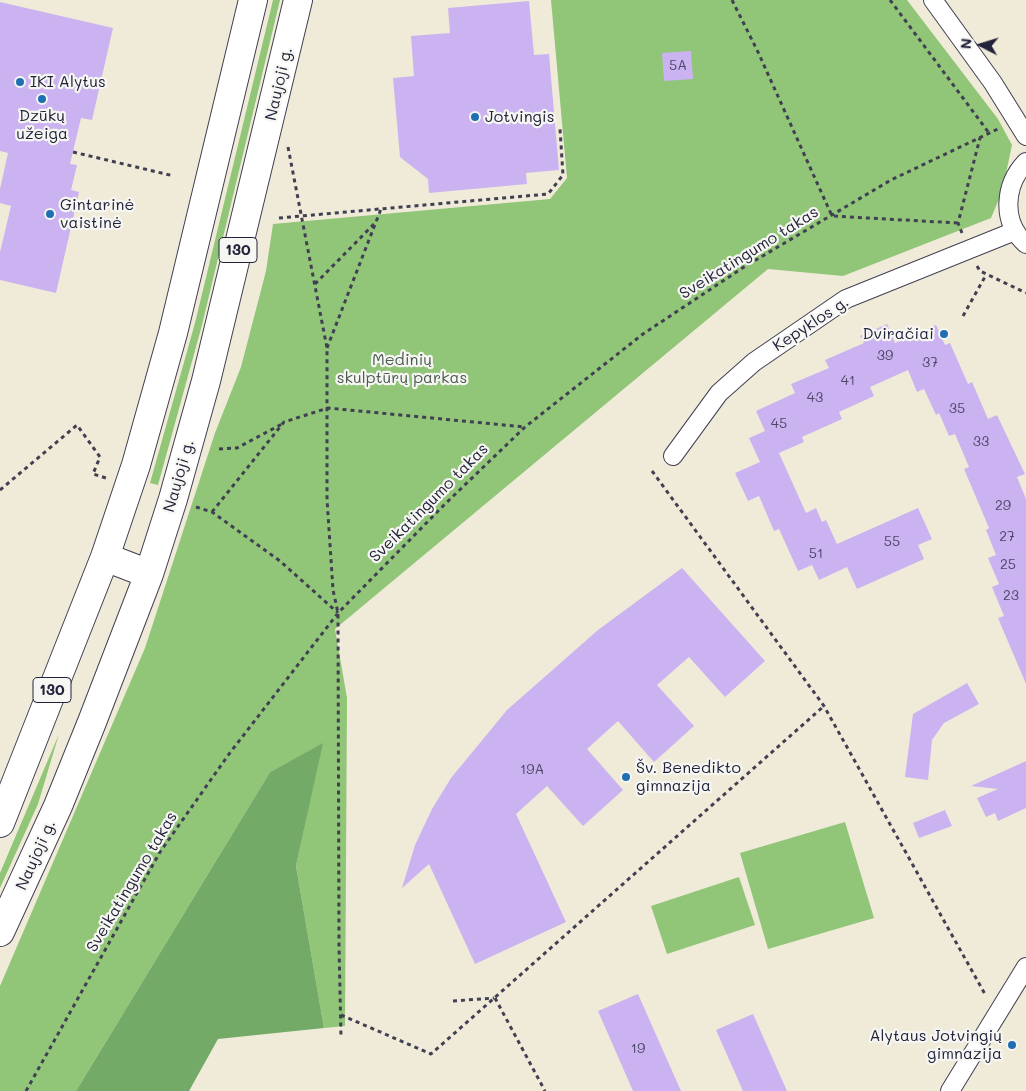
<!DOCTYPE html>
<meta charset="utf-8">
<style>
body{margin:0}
#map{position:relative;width:1026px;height:1091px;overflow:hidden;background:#f0ebd8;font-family:Mali,sans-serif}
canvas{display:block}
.north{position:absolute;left:956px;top:20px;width:50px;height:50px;-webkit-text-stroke:4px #f6f6f2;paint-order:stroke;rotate:275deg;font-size:14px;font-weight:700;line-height:20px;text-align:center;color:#22223b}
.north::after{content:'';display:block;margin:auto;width:18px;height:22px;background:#22223b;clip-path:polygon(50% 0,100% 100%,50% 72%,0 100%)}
</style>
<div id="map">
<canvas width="1026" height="1091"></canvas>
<div class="north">N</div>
</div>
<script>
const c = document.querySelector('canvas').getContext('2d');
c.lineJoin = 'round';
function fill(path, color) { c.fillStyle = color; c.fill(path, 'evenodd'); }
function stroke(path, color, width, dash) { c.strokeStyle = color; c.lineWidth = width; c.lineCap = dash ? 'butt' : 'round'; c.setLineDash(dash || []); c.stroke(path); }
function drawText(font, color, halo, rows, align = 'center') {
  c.font = font + ' Mali,sans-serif'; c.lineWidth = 4.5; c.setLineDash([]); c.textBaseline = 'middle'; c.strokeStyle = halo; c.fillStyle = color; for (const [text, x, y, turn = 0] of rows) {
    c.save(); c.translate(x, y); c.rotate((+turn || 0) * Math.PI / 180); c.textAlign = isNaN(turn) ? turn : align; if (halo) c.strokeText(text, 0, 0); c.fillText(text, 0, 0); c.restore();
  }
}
const green = new Path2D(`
 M273 0H280L202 325 158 485 150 483 195 323Z
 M551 0H907L998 119 1012 145 1002 192 991 218 843 276 768 269 335 629 347 698 345 1026 324 1028 296 866 322 744 270 772 76 1091H0V986L145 648 215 433 241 367 266 271 273 224 550 199 567 178Z
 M59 734 38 804 0 888V873Z
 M845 822 874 918 768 949 740 853Z
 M739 877 755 925 667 954 651 906Z`);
const forest = new Path2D(`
 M323 743 296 866 324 1028 218 1039 189 1091H76L270 772Z`);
const building = new Path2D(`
 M529 1 534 55 549 54 559 170 526 173 527 184 429 193 428 179 400 157 393 78 414 76 411 36 450 33 448 8Z
 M0 2 113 28 92 120 81 118 70 164 77 165 71 190 79 192 56 293 0 280V252L11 206 0 203V189L8 153 0 151Z
 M691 51 693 79 664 81 662 53Z
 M887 324 895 343 936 325 945 345 950 343 968 384 972 382 988 419 997 415 1025 474 1017 477 1026 499V684L998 618 1004 616 992 587 999 584 988 558 996 555 986 530 989 528 964 469 969 467 955 434 949 436 939 413 936 415 924 389 917 392 908 370 870 387 874 396 839 412 842 419 802 437 804 442 779 453 806 513 816 508 822 522 826 520 837 544 918 508 932 539 918 545 924 559 857 589 847 567 819 580 812 565 798 571 779 529 774 531 759 496 748 501 735 473 760 462 749 438 765 431 756 411 795 393 791 384 829 368 825 360 864 343 860 336Z
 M682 568 765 661 725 697 689 657 657 685 694 726 654 762 618 721 587 749 623 790 583 826 547 786 516 814 566 922 475 964 429 864 402 888 415 845 432 809 451 778 507 710 598 630Z
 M967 683 979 704 944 723 932 740 928 780 905 777 913 714Z
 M1026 761V808L998 821 995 813 986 817 977 798 998 789 971 786Z
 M945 810 952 826 919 838 913 823Z
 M638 994 681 1091H633L598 1011Z
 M753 1014 787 1091H743L716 1030Z`);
const path = new Path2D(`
 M732 0 758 52 832 216 958 223
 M890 0 989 133
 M288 147 327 348V499L333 590 338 613 339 946 341 1037
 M73 152 174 176
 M279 218 548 194 563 175 560 129
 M962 233 958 223 980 138
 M977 266 980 271 1026 293
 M315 284 375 223
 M963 316 986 275
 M327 348 381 209
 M219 449 237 448 282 424
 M652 471 824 706 986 996
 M0 490 77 425 100 457 93 474 106 478
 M196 507 212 512 280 561 338 613
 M212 512 284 422 328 408 525 427
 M495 998 545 1091
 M453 1001 494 998
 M341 1015 431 1054 824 706
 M26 1091 160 852 229 754 338 613 444 505 525 427 643 334 744 267 891 180 1000 128`);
const street = new Path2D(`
 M933 0 993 83 1026 136
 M1026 162C1004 185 1001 222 1026 244
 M673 456 719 393 754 362 846 299 1015 231
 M950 1091 1026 967`);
const primary = new Path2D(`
 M105 557 149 574
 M0 823 105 557 136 465 173 333 253 0
 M0 932 58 806 92 722 149 574 173 499 206 381 298 0`);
const markers = [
 [20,82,5,"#1f6fb2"],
 [42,99,5,"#1f6fb2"],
 [475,117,5,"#1f6fb2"],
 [50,214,5,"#1f6fb2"],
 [944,334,5,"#1f6fb2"],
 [626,777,5,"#1f6fb2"],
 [1012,1045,5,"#1f6fb2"]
];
const numberNames = [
 ["5A",678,66],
 ["39",885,356],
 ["37",930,363],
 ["41",848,381],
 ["43",815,398],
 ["35",957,409],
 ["45",779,424],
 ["33",981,442],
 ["29",1003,506],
 ["27",1007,537],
 ["55",892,542],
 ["51",816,554],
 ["25",1008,565],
 ["23",1011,596],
 ["19A",532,770],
 ["19",638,1049]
];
const shields = [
 [238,250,38],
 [52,690,38]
];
const shieldNames = [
 ["130",238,250],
 ["130",52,690]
];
const poiNames = [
 ["IKI Alytus",30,82],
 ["Dzūkų",42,116,"center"],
 ["užeiga",42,134,"center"],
 ["Jotvingis",485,117],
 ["Gintarinė",60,205],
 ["vaistinė",60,223],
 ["Dviračiai",934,334,"right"],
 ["Šv. Benedikto",636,768],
 ["gimnazija",636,786],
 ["Alytaus Jotvingių",1002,1036,"right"],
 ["gimnazija",1002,1054,"right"]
];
const streetNames = [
 ["Naujoji g.",279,84,-77],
 ["Sveikatingumo takas",749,253,-32],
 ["Kepyklos g.",811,324,-33],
 ["Naujoji g.",179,476,-74],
 ["Sveikatingumo takas",429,503,-45],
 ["Naujoji g.",36,855,-66],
 ["Sveikatingumo takas",132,882,-59]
];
const parkNames = [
 ["Medinių",402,360],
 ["skulptūrų parkas",402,378]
];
fill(green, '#91c577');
fill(forest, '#74aa68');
fill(building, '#cbb3f1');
stroke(street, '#414053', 20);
stroke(primary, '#414053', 30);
stroke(path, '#414053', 3, [4, 4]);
stroke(street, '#fff', 18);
stroke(primary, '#fff', 28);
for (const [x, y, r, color] of markers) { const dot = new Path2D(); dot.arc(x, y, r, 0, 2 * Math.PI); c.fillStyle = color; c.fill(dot); stroke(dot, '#f6f6f2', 2); }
drawText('14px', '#4c4668', null, numberNames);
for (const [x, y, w] of shields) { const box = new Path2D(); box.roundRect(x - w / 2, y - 12.5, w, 25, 4); c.fillStyle = '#f6f6f2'; c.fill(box); stroke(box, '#22223b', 1); }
drawText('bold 15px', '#22223b', null, shieldNames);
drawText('16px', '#22223b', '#f6f6f2', poiNames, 'left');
drawText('16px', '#22223b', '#f6f6f2', streetNames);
drawText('16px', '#495b50', '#f6f6f2', parkNames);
</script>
